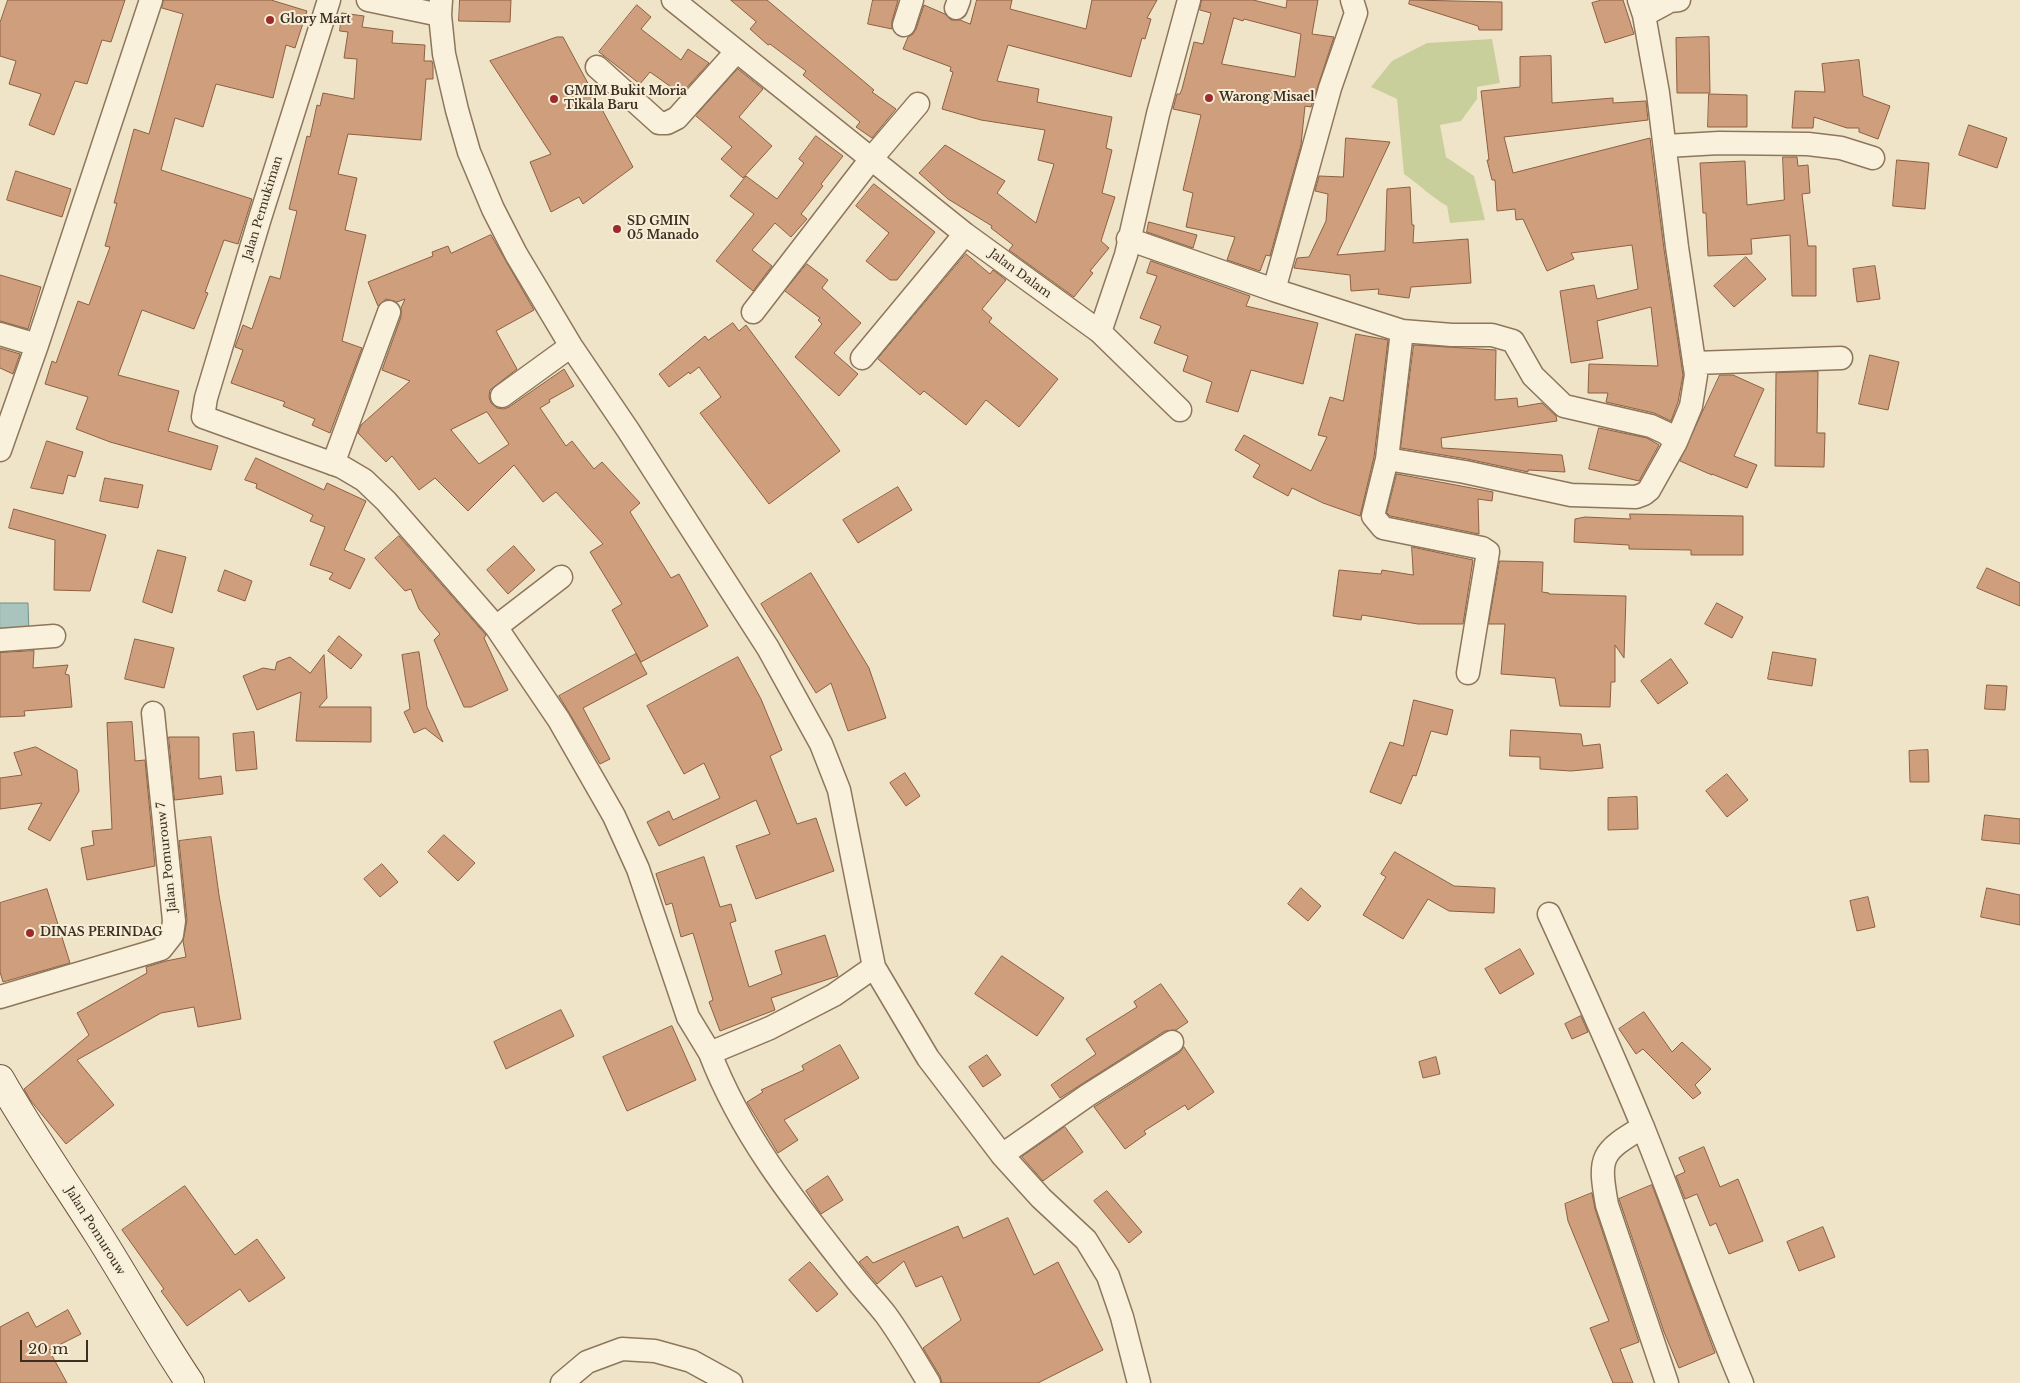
<!DOCTYPE html>
<style>
body{margin:0}
#map{position:relative;width:2020px;height:1383px;overflow:hidden;background:#f0e4c8;font-family:"Libre Baskerville",serif}
canvas{display:block}
.scale{position:absolute;left:20px;top:1340px;width:68px;height:22px;box-sizing:border-box;border:2px solid #3d2e20;border-top:0;padding-left:6px;font-size:15px;line-height:18px;white-space:nowrap;color:#3d2e20;-webkit-text-stroke:4px #f7eed8;paint-order:stroke}
</style>
<div id="map">
<canvas width="2020" height="1383"></canvas>
<div class="scale">20 m</div>
</div>
<script>
const c = document.querySelector('canvas').getContext('2d');
c.lineJoin = 'round';
function fill(path, color) { c.fillStyle = color; c.fill(path, 'evenodd'); }
function stroke(path, color, width, dash) { c.strokeStyle = color; c.lineWidth = width; c.lineCap = dash ? 'butt' : 'round'; c.setLineDash(dash || []); c.stroke(path); }
function drawText(font, color, halo, rows, align = 'center') {
  c.font = font + ' "Libre Baskerville",serif'; c.lineWidth = 4; c.setLineDash([]); c.textBaseline = 'middle'; c.strokeStyle = halo; c.fillStyle = color; for (const [text, x, y, turn = 0] of rows) {
    c.save(); c.translate(x, y); c.rotate((+turn || 0) * Math.PI / 180); c.textAlign = isNaN(turn) ? turn : align; if (halo) c.strokeText(text, 0, 0); c.fillText(text, 0, 0); c.restore();
  }
}
const green = new Path2D(`
 M1492 39 1500 83 1477 87V99L1461 121 1440 125 1446 157 1474 176 1485 220 1450 223 1447 206C1431 197 1419 184 1404 174L1397 99 1371 87 1392 61 1427 43Z`);
const water = new Path2D(`
 M0 603H28L29 635H0Z`);
const building = new Path2D(`
 M8 0H125L111 42 102 40 87 84 75 81 54 135 29 125 41 94 9 84 16 61 0 56V23Z
 M164 0H271L307 11 295 48 286 45 273 98 216 84 203 127 175 118 161 170 252 199 238 244 224 240 205 292 208 293 194 329 142 310 118 375 179 391 168 431 218 446 211 470 110 442 76 429 88 397 45 384 52 361 56 363 78 301 89 305 110 247 105 246 117 203H114L134 129 149 134 183 14 162 8Z
 M460 0H511L510 22 459 21Z
 M731 0H767L874 90 872 92 896 109 872 138 856 127 860 122 803 75 806 71 770 44 768 45 750 29 756 22Z
 M873 0H898L892 21V29L868 24Z
 M977 0H1012L1010 9 1086 29 1092 0H1157L1147 18 1151 19 1145 39 1142 38 1131 77 1008 45 997 81 1039 89 1037 102 1112 117 1106 148 1112 150 1102 193 1115 197 1101 241 1109 248 1090 271 1093 273 1074 297 1009 250 1013 245 991 228 992 226 948 199 919 173 945 145 1005 181 997 193 1036 223 1054 164 1038 160 1045 130 981 120 942 109 953 72 950 71 951 67 903 49 908 37 913 34 916 29 924 5 945 14 951 20H960L970 24Z
 M1202 0H1253L1286 8 1287 0H1318L1312 34 1334 37 1311 107 1305 106 1301 145 1270 256 1266 255 1260 271 1227 260 1235 237 1186 227 1193 193 1183 190 1201 115 1173 109 1177 94H1180L1182 89 1194 42 1203 44 1211 13 1200 10ZM1234 18 1243 21 1244 19 1301 34 1295 77 1222 64Z
 M1410 0 1502 2V30H1479L1478 26 1409 4Z
 M1602 0H1623L1634 34 1605 43 1592 3Z
 M637 5 651 17 641 29 681 60 688 49 709 63 681 94 650 72 640 84 599 52Z
 M342 13 364 16 362 27 393 31 392 43 425 45 424 61H432L433 66V79H426L421 140 348 134 338 174 357 178 345 230 366 235 342 341 362 348 330 433 312 425 315 419 283 406 285 402 231 383 243 350 235 347 243 325 252 329 270 276 280 279 297 211 289 209 307 136 310 137 317 105 320 106 323 93 354 99 357 59 344 58 348 32 340 31Z
 M557 37H563L633 167 583 204 579 197 551 212 530 162 551 154 490 61Z
 M1709 37 1710 93H1677L1676 38Z
 M1551 56 1552 103 1613 98V103L1646 101 1648 120 1504 137 1513 173 1650 138 1664 249 1683 375 1678 402 1671 421 1654 413 1606 402 1608 393H1588L1589 364 1658 366 1651 307 1597 321 1603 358 1571 363 1560 291 1594 285 1597 299 1638 289 1632 245 1571 253 1574 259 1547 271 1523 219 1516 220 1515 209 1497 211 1495 180H1492L1487 160H1489L1481 91 1520 87V57Z
 M1859 60 1863 96 1890 106 1878 139 1859 132V128H1847L1814 117 1813 128H1792L1795 91 1825 92 1822 64Z
 M738 69 763 89 739 117 772 146 743 178 721 159 732 147 696 116Z
 M1709 94 1747 95V127H1708Z
 M1969 125 2007 138 1997 168 1959 155Z
 M816 136 843 156 821 184 823 186 801 214 807 219 791 237 775 223 752 250 772 266 753 291 716 261 754 214 730 196 746 176 777 199 804 163 799 159Z
 M1346 138 1390 142 1337 255 1385 251 1387 189 1410 187 1412 225H1414L1413 243 1468 239 1471 283 1411 287 1409 298 1378 294 1379 289 1351 291 1350 275 1294 268 1297 258 1309 257 1326 221 1328 194 1315 191 1319 176 1343 177Z
 M1783 157H1797L1798 166 1808 165 1810 193 1802 194 1808 246H1816V296H1792L1790 235 1751 239 1752 254 1708 256 1706 213H1703L1700 163 1745 161 1747 205 1784 200Z
 M1897 160 1929 163 1925 209 1893 206Z
 M16 171 71 189 62 217 7 200Z
 M874 184 935 232 897 280H890L866 261 889 233 856 206Z
 M1149 222 1197 235 1193 248 1147 232Z
 M491 235 534 310 496 331 517 369 490 390 489 397 491 403 497 408 504 409 509 407 564 369 574 386 549 400 550 402 540 408 566 446 572 441 594 469 602 462 640 503 630 512 671 578 679 574 708 626 641 662 612 610 622 604 590 552 603 544 556 492 543 502 514 465 468 511 435 478 419 490 392 456 386 462 358 433 361 425 410 381 382 370 401 317V308L405 299 397 302 386 299 378 306 368 282 433 256 432 252 448 246 451 253ZM487 412 509 444 479 464 451 430Z
 M966 254 990 274 993 270 1006 280 982 309 992 318 989 322 1058 379 1019 427 986 400 966 425 924 391 920 395 878 359Z
 M1746 257 1766 279 1734 307 1714 286Z
 M1151 261 1250 296 1246 306 1318 323 1303 384 1251 370 1238 412 1206 402 1212 382 1183 371 1188 356 1154 343 1161 326 1140 318 1157 276 1147 273Z
 M807 264 828 280 822 288 861 323 834 353 858 374 839 396 795 357 822 324 818 320 820 318 785 291Z
 M1875 266 1880 299 1857 302 1853 269Z
 M0 275 41 287 28 329 0 321Z
 M733 323 739 331 746 325 840 451 769 504 700 413 721 397 699 367 690 374 689 372 669 387 659 374 705 336 708 340Z
 M1356 334 1388 340 1374 457 1360 516 1323 503 1292 488 1288 496 1253 477 1260 465 1235 450 1244 435 1311 471 1327 437 1318 435 1330 397 1343 401Z
 M1414 345 1496 350 1495 400 1517 398 1518 407 1542 403 1556 416 1557 421 1441 438 1442 448 1562 455 1565 472 1528 470V472L1467 459 1401 448Z
 M0 348 20 354 13 374 0 368Z
 M1870 355 1899 362 1888 410 1859 404Z
 M1818 372 1817 433H1825L1824 467 1775 466 1776 373Z
 M1720 375H1733L1764 389 1734 456 1757 465 1747 488 1712 474V475L1680 461Z
 M1599 428 1647 438 1659 445 1639 481 1589 469Z
 M47 441 83 452 75 477 68 475 63 494 31 488Z
 M256 458 324 490 327 483 366 501 344 550 365 559 350 589 329 579 333 573 310 565 325 527 310 521 313 515 256 488 257 484 245 480Z
 M1397 474 1493 492 1492 501 1478 499 1479 534 1390 516 1387 513Z
 M105 478 143 485 138 508 100 501Z
 M898 487 912 510 858 543 843 520Z
 M14 509 106 535 90 591 54 590 55 540 9 528Z
 M1630 514 1743 516V555H1691V550L1629 549V545L1574 542 1575 519 1585 517 1630 519Z
 M399 536 486 635 484 638 508 690 471 707H464L434 640 440 634 419 609 411 589 405 591 375 558Z
 M514 546 535 570 508 594 487 570Z
 M1412 547 1473 560 1463 624H1418L1362 615 1361 620 1333 616 1339 570 1381 574 1382 570 1413 575Z
 M158 550 186 557 172 613 143 602Z
 M1500 561 1543 562 1542 592 1549 593V594L1626 596 1624 658 1615 645V682H1611L1610 707 1560 706 1555 678 1501 674 1505 624H1489Z
 M1987 568 2020 583V606L1977 588Z
 M225 570 252 581 245 601 218 591Z
 M811 573 869 668 886 718 848 731 831 683 816 693 761 604Z
 M1717 603 1743 617 1732 638 1705 624Z
 M339 636 362 655 351 669 328 651Z
 M135 639 174 648 164 688 125 679Z
 M34 651 33 668 68 665 65 674 69 675 72 707 24 711 25 716 0 717V653Z
 M419 652 427 707 443 742 425 728 414 733 404 712 410 709 402 655Z
 M1773 652 1816 659 1812 686 1768 679Z
 M636 654 647 674 583 708 610 759 600 764 559 696Z
 M324 655 327 698 319 707H371V742L296 741 301 692 257 710 243 676 263 668 275 670 277 662 290 657 310 673Z
 M738 657 761 699 782 750 770 756 797 824 816 818 834 871 756 899 736 846 770 834 756 800 659 846 647 822 669 811 673 820 720 798 704 763 684 774 647 706Z
 M1671 659 1688 683 1658 704 1641 681Z
 M1987 685 2007 686 2005 710 1985 709Z
 M1414 700 1453 710 1447 735 1431 731 1416 776 1413 775 1401 804 1370 792 1390 742 1403 746Z
 M132 722 135 761 145 760 155 866 87 880 81 848 94 845 92 831 112 829 107 723Z
 M1511 730 1581 734 1583 746 1600 744 1603 768 1571 771 1540 769V757L1510 756Z
 M254 732 257 769 236 771 233 734Z
 M169 737H199V779L221 776 223 794 175 800Z
 M36 747 77 770 79 791 50 841 28 829 42 803 0 809V778L22 775 14 753Z
 M1928 750 1929 782H1910L1909 751Z
 M905 773 920 796 906 806 890 783Z
 M1727 774 1748 800 1727 817 1706 791Z
 M1637 797 1638 829 1608 830V798Z
 M1985 815 2020 819V844L1982 840Z
 M444 835 475 863 458 881 428 852Z
 M211 837 219 895 241 1019 198 1027 194 1007 161 1013 77 1060 114 1105 66 1144 31 1101 24 1089 89 1035 77 1013 147 973 146 967 166 961 186 957 183 941 187 920 179 841Z
 M1395 852 1454 886 1495 888 1494 913 1449 911 1428 899 1403 939 1363 915 1386 877 1381 874Z
 M704 857 720 907 731 904 736 921 730 923 749 987 782 974 775 951 825 935 838 976 771 998 775 1010 720 1031 709 1002 713 1000 693 933 681 937 672 903 666 905 656 874Z
 M382 864 398 882 380 897 364 879Z
 M1301 888 1321 906 1308 921 1288 904Z
 M1987 888 2020 895V925L1981 917Z
 M47 889 70 963 3 982 0 972V903Z
 M1868 897 1875 927 1857 931 1850 901Z
 M1520 949 1534 974 1500 994 1485 969Z
 M1002 956 1064 998 1037 1036 975 994Z
 M1161 984 1188 1022 1176 1030 1165 1031 1060 1098 1051 1085 1096 1054 1086 1039 1137 1007 1134 1002Z
 M561 1010 574 1036 506 1069 494 1042Z
 M1644 1012 1672 1052 1682 1042 1711 1069 1695 1085 1701 1093 1693 1099 1643 1049 1636 1054 1619 1029Z
 M1581 1016 1588 1032 1572 1039 1565 1024Z
 M672 1026 696 1080 627 1111 603 1057Z
 M840 1045 859 1078 784 1120 798 1140 778 1153 747 1102 763 1092 761 1090 804 1070 802 1066Z
 M1184 1047 1214 1092 1188 1110 1185 1105 1144 1131 1146 1134 1125 1149 1094 1107 1179 1053Z
 M987 1055 1001 1075 983 1087 969 1067Z
 M1436 1057 1440 1074 1423 1078 1419 1062Z
 M1065 1127 1083 1152 1043 1181 1022 1157Z
 M1704 1147 1720 1187 1738 1179 1763 1241 1729 1254 1716 1223 1710 1226 1697 1194 1685 1199 1676 1176 1685 1172 1679 1158Z
 M828 1176 843 1200 821 1214 806 1191Z
 M1652 1185 1715 1353 1679 1368 1664 1332 1619 1199Z
 M185 1186 235 1255 257 1239 285 1278 249 1302 240 1289 187 1326 161 1291 164 1289 122 1230Z
 M1107 1191 1142 1232 1129 1243 1094 1201Z
 M1592 1193 1595 1209 1639 1342 1620 1349 1633 1383H1613L1590 1328 1609 1321 1568 1221 1565 1204Z
 M1008 1218 1034 1275 1058 1262 1103 1350 1038 1383H942L940 1376 923 1348 961 1320 942 1276 916 1287 904 1261 877 1284 859 1262 867 1256 873 1263 958 1226 963 1238Z
 M1823 1227 1835 1257 1799 1271 1787 1242Z
 M810 1262 838 1294 817 1312 789 1280Z
 M68 1310 81 1334 49 1350 67 1383H0V1327L28 1312 36 1327Z`);
const street = new Path2D(`
 M329 0 260 218 206 398 203 417 342 467 364 480 386 501 496 627 559 720 614 816 638 869 688 1017 710 1053 770 1028 834 995 874 967 839 790 821 744 768 648 628 430 571 346 516 254 493 209 469 152 457 110 444 54 440 15 441 0
 M368 0 440 15
 M673 0 965 234 1100 332 1126 255 1158 114 1189 0
 M956 8 959 0
 M1644 15 1670 1 1679 0
 M904 25 912 0
 M597 67 659 123H667L677 118 736 52
 M1666 146 1719 143 1808 144 1841 148 1873 158
 M1128 239 1274 290 1402 331 1452 335H1492L1513 341 1533 376 1564 406 1651 426 1666 433 1676 442
 M1274 290 1330 88 1356 13 1352 0
 M753 312 871 159 918 104
 M1402 331 1387 459 1373 516 1383 528 1482 548 1488 552 1468 673
 M1100 332 1180 410
 M0 334 37 345
 M862 358 965 234
 M1694 363 1841 358
 M502 396 571 346
 M0 450 37 345 151 0
 M1387 459 1465 472 1571 495 1636 497 1644 494 1649 490 1676 442 1691 406 1696 375 1677 247 1658 93 1644 15 1639 0
 M333 464 389 312
 M496 627 561 577
 M0 640 54 636
 M1549 914C1581 984 1613 1054 1642 1125 1677 1211 1706 1298 1742 1383
 M874 967 928 1058 1002 1155 1041 1198 1086 1240 1108 1276 1122 1317 1139 1383
 M0 997 161 949 172 935 174 921 153 713
 M710 1053C742 1137 799 1207 854 1277 864 1290 876 1302 886 1315 902 1337 915 1360 929 1383
 M1643 1127C1601 1152 1598 1156 1607 1205L1667 1383
 M1002 1155 1088 1095 1172 1042
 M562 1383 587 1362 622 1349 655 1351 691 1361 731 1383`);
const secondary = new Path2D(`
 M0 1079C30 1132 65 1182 98 1234 129 1283 157 1334 190 1383`);
const markers = [
 [270,20,5,"#9e2a2b"],
 [1209,98,5,"#9e2a2b"],
 [554,99,5,"#9e2a2b"],
 [617,229,5,"#9e2a2b"],
 [30,933,5,"#9e2a2b"]
];
const poiNames = [
 ["Glory Mart",280,20],
 ["GMIM Bukit Moria",564,92],
 ["Tikala Baru",564,106],
 ["Warong Misael",1219,98],
 ["SD GMIN",627,222],
 ["05 Manado",627,236],
 ["DINAS PERINDAG",40,933]
];
const streetNames = [
 ["Jalan Pemukiman",263,208,-73],
 ["Jalan Dalam",1020,274,36],
 ["Jalan Pomurouw 7",167,857,-96],
 ["Jalan Pomurouw",95,1231,58]
];
fill(green, '#c9cf9b');
fill(water, '#a9c4bc');
stroke(water, '#6f938a', 1);
fill(building, '#cf9f7d');
stroke(building, '#8d5f41', 1);
stroke(street, '#8d765c', 25);
stroke(secondary, '#6f573f', 30);
stroke(street, '#faf1dc', 22);
stroke(secondary, '#faf1dc', 28);
for (const [x, y, r, color] of markers) { const dot = new Path2D(); dot.arc(x, y, r, 0, 2 * Math.PI); c.fillStyle = color; c.fill(dot); stroke(dot, '#f7eed8', 2); }
drawText('bold 12px', '#3d2e20', '#f7eed8', poiNames, 'left');
drawText('12px', '#3d2e20', '#f7eed8', streetNames);
</script>
